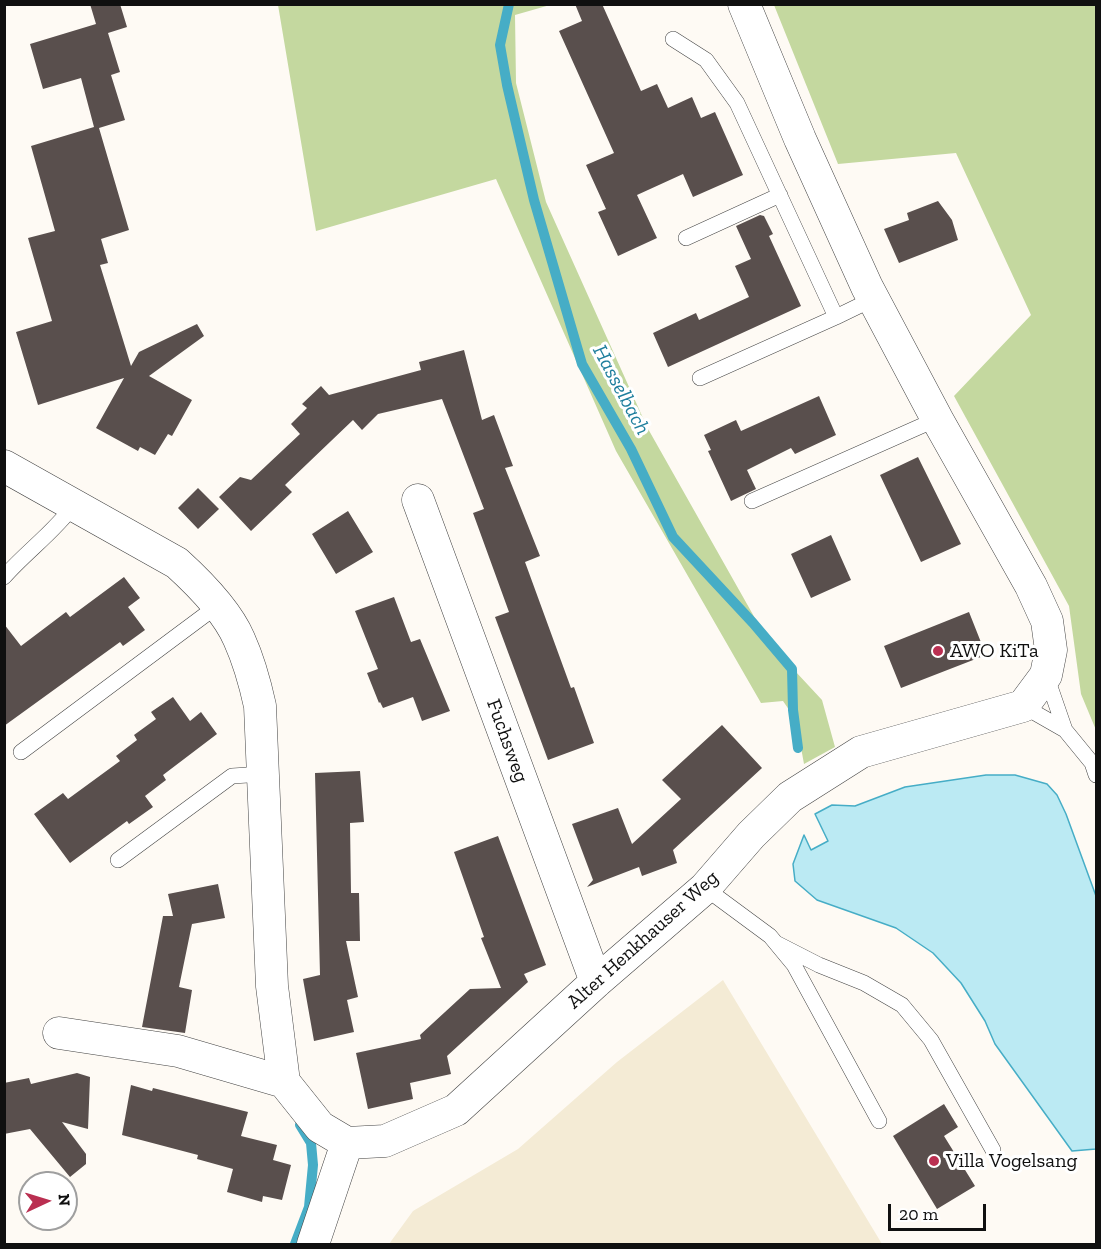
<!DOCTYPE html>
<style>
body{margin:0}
#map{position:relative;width:1101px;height:1249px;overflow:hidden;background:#fefaf4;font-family:"Zilla Slab",serif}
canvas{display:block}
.frame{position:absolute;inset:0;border:6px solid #101010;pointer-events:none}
.north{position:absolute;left:18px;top:1171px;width:60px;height:60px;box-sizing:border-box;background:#fff;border:2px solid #9f9f9f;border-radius:50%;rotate:86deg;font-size:16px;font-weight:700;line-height:24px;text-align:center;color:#101010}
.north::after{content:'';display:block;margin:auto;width:21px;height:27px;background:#ba2f51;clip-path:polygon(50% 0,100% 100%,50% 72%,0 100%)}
.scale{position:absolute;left:888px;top:1204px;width:98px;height:27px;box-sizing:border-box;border:3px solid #101010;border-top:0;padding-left:8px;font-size:18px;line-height:21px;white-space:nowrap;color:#101010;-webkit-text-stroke:4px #fff;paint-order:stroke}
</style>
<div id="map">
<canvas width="1101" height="1249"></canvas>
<div class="frame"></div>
<div class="north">N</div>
<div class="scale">20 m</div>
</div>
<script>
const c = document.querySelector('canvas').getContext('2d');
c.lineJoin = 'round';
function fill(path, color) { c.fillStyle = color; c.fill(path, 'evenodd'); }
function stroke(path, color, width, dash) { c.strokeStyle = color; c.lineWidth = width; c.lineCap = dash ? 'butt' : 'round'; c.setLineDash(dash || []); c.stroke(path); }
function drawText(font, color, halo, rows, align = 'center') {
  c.font = font + ' "Zilla Slab",serif'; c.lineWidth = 6; c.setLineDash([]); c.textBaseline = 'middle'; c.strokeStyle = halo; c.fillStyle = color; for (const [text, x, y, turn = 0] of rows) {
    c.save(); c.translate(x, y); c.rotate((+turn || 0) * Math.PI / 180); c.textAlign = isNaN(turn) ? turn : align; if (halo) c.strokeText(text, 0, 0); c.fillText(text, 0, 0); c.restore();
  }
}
const farmland = new Path2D(`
 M723 980 882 1244H389L413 1211 518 1149 617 1062Z`);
const forest = new Path2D(`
 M278 5H550L515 15 516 83 546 202 647 427 769 643 822 700 835 747 804 764 796 720 783 701 761 703 616 451 496 179 316 231Z
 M774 5H1096V730L1081 694 1069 606 954 396 1031 315 956 153 838 164Z`);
const water = new Path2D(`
 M986 775H1015L1047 784 1057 795 1066 814 1096 896V1149L1072 1151 995 1044 985 1021 961 983 933 953 896 928 817 900 795 881 793 864 804 835 811 850 828 841 815 814 832 805 855 806 905 787Z`);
const stream = new Path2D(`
 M509 4 500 45 507 85 534 200 582 364 631 449 673 537 753 623 792 669 793 710 798 748
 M295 1244 309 1207 313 1165 311 1143 300 1125`);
const building = new Path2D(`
 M90 4H120L127 27 108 33 120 72 111 75 125 120 99 128 129 230 101 239 108 263 100 265 131 366 139 352 197 324 204 336 149 376 192 400 172 436 168 434 155 455 140 447 138 451 96 428 124 378 38 405 16 332 52 321 28 238 55 231 31 146 94 127 81 78 43 89 30 44 96 24Z
 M575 4H602L641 91 657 84 668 108 692 97 701 118 715 112 743 175 693 197 683 174 637 195 657 238 618 256 598 212 606 209 586 165 614 153 559 31 582 21Z
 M938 201 952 220 958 240 899 263 884 229 909 220 907 213Z
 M760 215 764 216 773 234 769 236 801 306 668 367 653 333 696 313 699 320 749 297 735 266 751 259 736 226Z
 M464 350 482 420 494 415 513 466 505 468 540 556 525 562 571 688 574 687 594 743 548 760 495 617 509 612 473 513 484 509 442 399 378 414 362 430 353 420 285 485 292 492 251 531 219 497 240 477 251 480 300 434 291 424 307 408 302 404 321 386 329 395 421 370 419 362Z
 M819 396 836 435 795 454 791 448 747 470 756 489 731 501 708 451 711 450 704 435 736 420 741 431Z
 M918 457 961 544 921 562 880 475Z
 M198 488 219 509 198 529 178 508Z
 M348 511 373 552 336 574 312 534Z
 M831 535 851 580 811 598 791 554Z
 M124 577 140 598 128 607 145 630 123 646 120 642 4 726V624L21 646 66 612 70 617Z
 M394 597 411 642 420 639 450 711 422 721 413 697 383 708 380 702 379 703 367 673 378 669 355 611Z
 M969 612 986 655 901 688 884 646Z
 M173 697 190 721 201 712 217 734 163 775 166 780 145 796 153 807 129 824 127 821 70 863 34 814 63 793 68 799 120 761 116 756 137 740 134 735 156 719 151 712Z
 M722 725 762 768 673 850 677 863 642 876 639 867 587 887 593 880 572 824 618 808 632 844 681 799 662 780Z
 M360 771 364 822 350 823 351 893H359L360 941H346L358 997 347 1000 354 1032 314 1041 303 979 320 975 315 773Z
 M498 836 546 965 524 974 528 982 447 1056 451 1074 410 1083 413 1099 368 1109 356 1053 421 1039 420 1035 470 989 501 988 481 938 484 937 454 852Z
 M218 884 225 918 192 924 179 987 192 990 185 1033 142 1027 163 916H173L168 894Z
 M77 1073 90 1077 88 1129 62 1122 86 1154V1164L70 1177 30 1129 4 1134V1083L29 1078 31 1084Z
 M131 1085 152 1091 153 1088 248 1112 241 1136 277 1145 273 1160 291 1165 282 1200 263 1196 262 1202 227 1192 233 1169 197 1159 198 1155 122 1135Z
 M944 1104 958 1127 944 1136 975 1186 937 1209 893 1136Z`);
const lane = new Path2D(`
 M673 39 706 60 737 103 836 317 700 378
 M686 238 780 195
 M836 317 873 299
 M752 501 937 419
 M4 577C26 552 54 532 74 505
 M1046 675 1065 730 1092 763 1096 775
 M1023 706 1065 730
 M21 752 217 606
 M118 860 232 776 264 774
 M705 888 770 936 794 965 879 1121
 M776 943 819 965 864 983 902 1005 931 1040 993 1150`);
const street = new Path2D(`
 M4 466 177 563C199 583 227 611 239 639 249 661 255 683 260 706L272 986 284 1082 320 1127 347 1143 385 1141 456 1110 596 982 705 888 751 835 790 797 861 752 1023 706 1046 675 1051 650 1047 621 1031 586 937 419 867 287 800 139 744 4
 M418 500 596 982
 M59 1033 178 1051 284 1082
 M313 1244 347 1143`);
const markers = [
 [938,651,6,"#ba2f51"],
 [934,1161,6,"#ba2f51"]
];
const poiNames = [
 ["AWO KiTa",950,651],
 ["Villa Vogelsang",946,1161]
];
const streetNames = [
 ["Fuchsweg",507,741,70],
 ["Alter Henkhauser Weg",643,940,-42]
];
const waterNames = [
 ["Hasselbach",621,390,62]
];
fill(farmland, '#f4ebd5');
fill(forest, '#c4d89f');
fill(water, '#bbeaf3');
stroke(water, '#46adc6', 1.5);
stroke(stream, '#46adc6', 10);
fill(building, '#594f4d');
stroke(lane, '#434343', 16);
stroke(street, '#434343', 33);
stroke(lane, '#fff', 15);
stroke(street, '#fff', 32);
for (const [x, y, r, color] of markers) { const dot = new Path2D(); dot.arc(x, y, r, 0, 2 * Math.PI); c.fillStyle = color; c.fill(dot); stroke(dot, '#fff', 2); }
drawText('20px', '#101010', '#fff', poiNames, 'left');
drawText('20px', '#101010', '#fff', streetNames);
drawText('italic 21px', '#1f7f9d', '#fff', waterNames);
</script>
